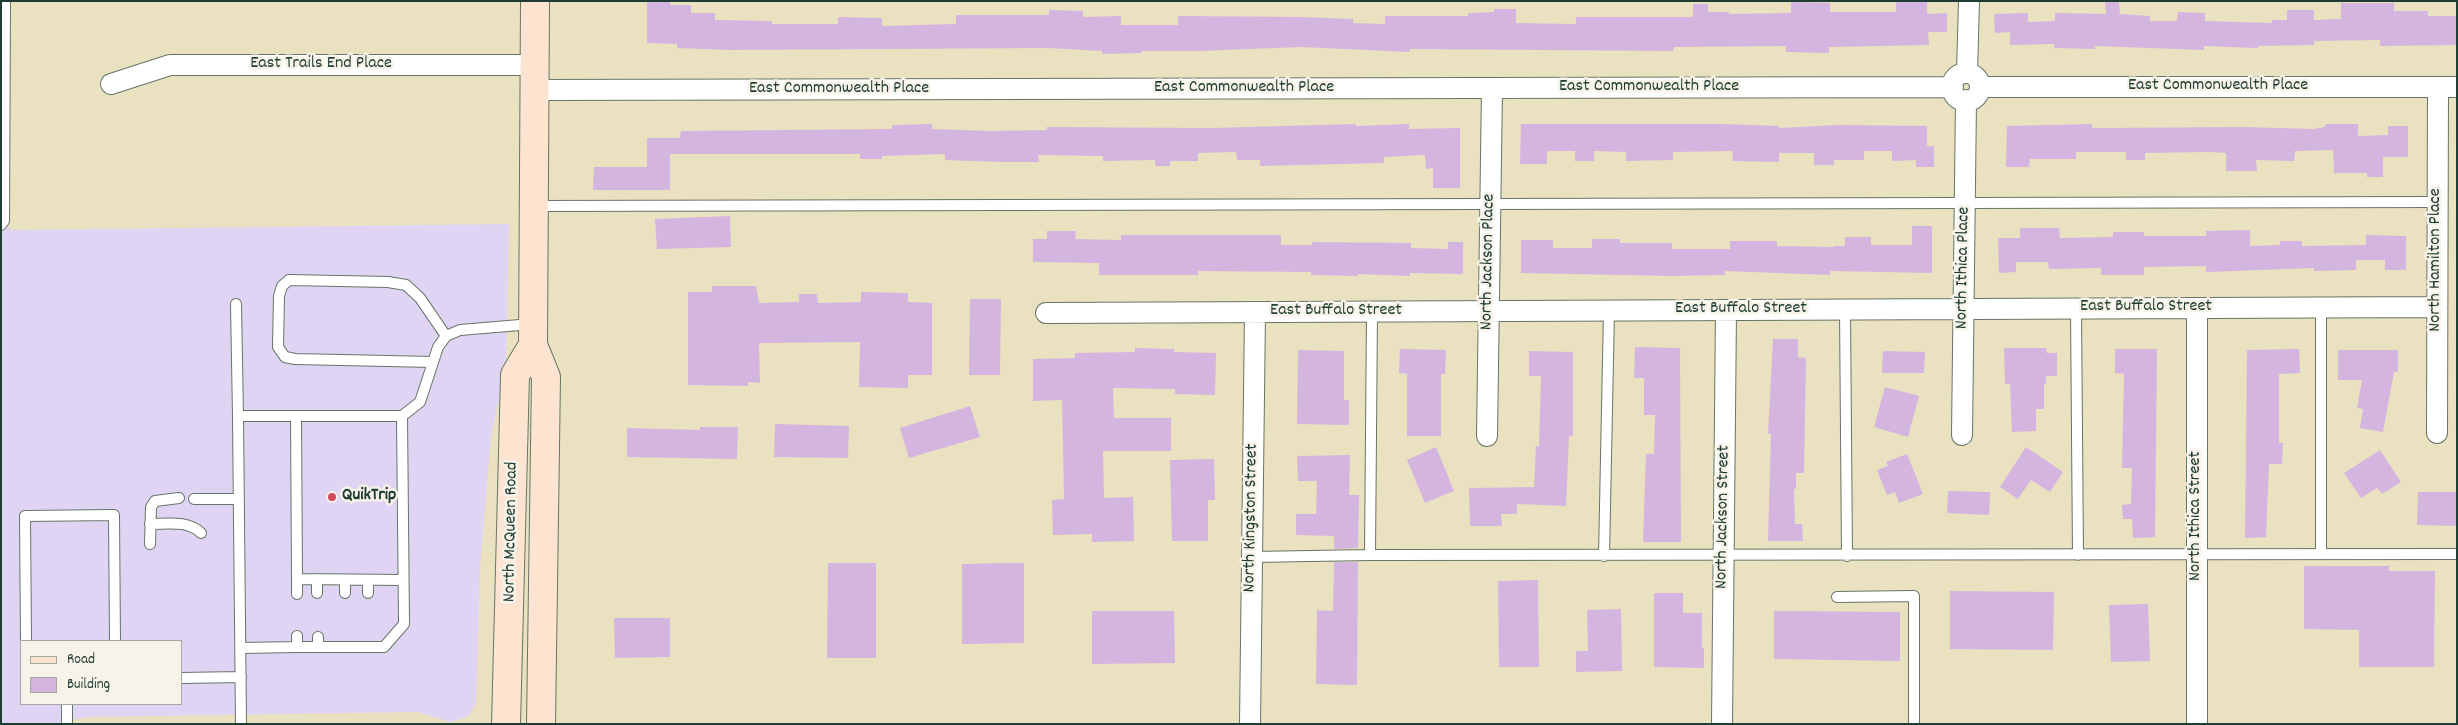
<!DOCTYPE html>
<style>
body{margin:0}
#map{position:relative;width:2458px;height:725px;overflow:hidden;background:#eae1c0;font-family:Dekko,sans-serif}
canvas{display:block}
.frame{position:absolute;inset:0;border:2px solid #1f3d34;pointer-events:none}
.legend{position:absolute;left:20px;top:640px;width:162px;height:65px;box-sizing:border-box;background:#f7f3e8;border:1px solid #a1aaa0;margin:0;padding:6px 9px;list-style:none;font-size:15px;color:#1f3d34}
.legend li{display:flex;align-items:center;gap:10px;height:25px}
.legend b{width:25px;border:1px solid #a1aaa0}
</style>
<div id="map">
<canvas width="2458" height="725"></canvas>
<div class="frame"></div>
<ul class="legend">
<li><b style="height:6px;background:#fde4d1"></b>Road</li>
<li><b style="height:14px;background:#d4b5e0"></b>Building</li>
</ul>
</div>
<script>
const c = document.querySelector('canvas').getContext('2d');
c.lineJoin = 'round';
function fill(path, color) { c.fillStyle = color; c.fill(path, 'evenodd'); }
function stroke(path, color, width, dash) { c.strokeStyle = color; c.lineWidth = width; c.lineCap = dash ? 'butt' : 'round'; c.setLineDash(dash || []); c.stroke(path); }
function drawText(font, color, halo, rows, align = 'center') {
  c.font = font + ' Dekko,sans-serif'; c.lineWidth = 5; c.setLineDash([]); c.textBaseline = 'middle'; c.strokeStyle = halo; c.fillStyle = color; for (const [text, x, y, turn = 0] of rows) {
    c.save(); c.translate(x, y); c.rotate((+turn || 0) * Math.PI / 180); c.textAlign = isNaN(turn) ? turn : align; if (halo) c.strokeText(text, 0, 0); c.fillText(text, 0, 0); c.restore();
  }
}
const built = new Path2D(`
 M1 221 12 230 509 224 506 365 491 436 480 568 476 704 468 716 451 722 417 712 87 717 53 724H1ZM21 641H181V704H21Z`);
const building = new Path2D(`
 M647 1H670V5H691V13H715V20L772 21V24H838V17L882 18V26L956 24V15H1049V10L1083 11V17L1121 16V25H1178V16L1301 17 1353 19V23L1385 24V16H1468V13L1494 12V9H1516V23L1576 24V17H1693V4H1708V12H1729V14L1791 13V2L1830 3V12H1896V2L1927 1V14L1947 13V32H1928L1929 45 1829 47V53L1786 52V46L1674 47 1673 51 1410 49 1409 52 1301 47 1199 51H1142V53L1102 54V51L1048 48 729 50 677 48V44L647 43Z
 M2105 1H2119L2120 14 2150 16V21H2177L2178 12 2205 13V21L2272 23V20H2287V10H2314V20L2341 19V3H2394V11H2428V16H2457V45L2380 46V40L2314 41V45L2258 46V48L2204 46V50L2095 46V49L2054 48V44L2010 45V32L1995 33 1994 14 2028 13V22L2055 21V13L2106 14Z
 M932 124V129L990 131 1047 130V127L1212 128 1356 124V126L1409 124V129L1460 128V188H1433V168L1426 169 1425 155 1384 157V163L1260 166V160H1237L1236 152 1198 153V161H1170V166H1155V160L1103 161V156L1038 155 1039 162H1001L945 160V154L882 156V159H860V154H670V190H593L594 167H647V138H680L681 131 892 129V125Z
 M1521 124H1722L1779 126V128L1839 125 1927 126V146H1934V167H1916V160L1892 161V151H1864V160H1834V165H1814V153H1779V162L1732 161 1733 151 1673 152V160L1626 161V152L1594 151V161H1575V151H1547V164H1520Z
 M2092 124V128L2243 127 2314 129 2325 127V124H2358V136L2388 135V126H2408V157H2383V177H2367V173H2334L2333 150 2295 151 2294 161 2256 160 2257 171H2226V153L2209 152 2145 153V160H2126V152H2076V159H2030L2029 167H2006L2007 126Z
 M730 216 731 247 657 249 655 219Z
 M1912 226H1932V273L1830 271V275L1725 271V275L1672 276 1521 273V240H1553V248H1592V239H1620V243H1672V249H1730V241H1777V246L1834 247V246H1845V237H1871V245H1912Z
 M2020 228H2059L2060 238 2113 237V232H2144V236H2206V231L2250 230V246L2280 245V241H2302V246L2366 245V235L2406 236V270H2385V260H2356V270L2314 271V268L2206 272V266L2144 267V275H2101V268L2049 269 2048 262H2016V272L1999 273 1998 238H2020Z
 M1047 231H1076L1075 239 1121 240V235H1281V245H1312V242L1411 243V248L1448 249V242H1463V274L1410 273V276L1358 274V276L1311 275V272L1198 271V275H1099V263L1033 262V239H1047Z
 M712 286H756L759 303 799 302V294H817L818 303 861 302V292L908 293V302L932 303V375H908V388L859 387 860 342 759 343 760 383 748 382V386L688 385V292H712Z
 M970 299H1001L1000 375H969Z
 M1773 339H1798V357L1806 358 1804 473H1796V489H1794L1795 524H1802L1803 541H1768L1771 434H1768Z
 M1635 347 1680 348 1681 542H1643L1646 454H1654L1655 415H1644V378H1634Z
 M1135 348 1174 349V352L1216 353 1215 395 1175 394V389L1113 388 1114 418H1171V451H1103L1104 498 1133 497 1134 541 1092 542V534L1053 535 1052 500 1064 499 1062 400 1033 401V359L1075 358V353L1135 352Z
 M2004 348H2046L2047 353H2057V376H2046V384H2044V409H2036V431L2012 432 2010 384H2005Z
 M1400 349 1446 350 1445 374H1441V436H1407V374L1399 373Z
 M2115 349H2157L2155 537 2133 538 2132 519H2123L2122 505 2131 504 2132 468H2122L2124 374 2115 373Z
 M2299 349 2300 373 2279 374V443H2283L2282 464H2269L2266 537 2245 538 2247 350Z
 M1298 350 1344 351V400H1349V425L1297 424Z
 M2338 350H2398V372H2394L2383 432 2360 428 2363 409 2357 408 2362 380H2338Z
 M1529 351 1573 352V436H1569L1566 506 1517 504V514H1501L1502 526H1470L1469 488 1534 487 1536 446H1539L1541 376H1529Z
 M1883 351 1925 352 1924 373H1882Z
 M1885 387 1919 396 1908 437 1874 427Z
 M970 406 980 437 909 458 900 428Z
 M775 424 849 426 848 458 774 457Z
 M700 427H738L737 459 627 457V428L700 430Z
 M1436 447 1454 491 1425 503 1407 460Z
 M2026 447 2063 472 2050 492 2031 480 2018 499 2000 487Z
 M2380 450 2401 482 2382 494 2377 488 2361 498 2344 473Z
 M1907 454 1923 494 1899 503 1895 492 1887 495 1877 470 1888 466 1886 462Z
 M1350 455 1349 495H1359L1358 548 1334 549V536L1296 535V514H1316L1317 481H1298L1297 456Z
 M1214 459 1215 500H1208V541H1172L1170 460Z
 M1948 491 1990 492 1989 515 1947 513Z
 M2418 492H2457V526L2417 525Z
 M1334 562H1358L1357 685 1316 684 1317 610 1333 611Z
 M828 563H876V658H827Z
 M1009 563H1024V643L962 644V564Z
 M2304 566H2389V571H2435L2434 667H2359V630L2304 629Z
 M1538 580 1539 667H1499L1498 581Z
 M1950 591 2054 592 2053 650 1950 649Z
 M1654 593H1683V613H1702V648H1704V668L1654 667Z
 M2148 604 2150 661 2111 662 2109 605Z
 M1621 609 1622 671 1576 672V651H1588L1587 610Z
 M1092 611H1174L1175 663 1092 664Z
 M1774 611 1900 612V661L1774 659Z
 M614 618H670V657L615 658Z`);
const lane = new Path2D(`
 M534 206C1168 200 1803 198 2438 202
 M1 225 4 221 5 1
 M236 304 238 416
 M2321 307V554
 M2076 309 2078 555
 M1845 310 1847 556
 M433 362 295 359 285 357 278 347 279 296 282 286 289 280 388 282 406 285 420 298 446 336
 M296 416 297 579
 M194 499H239
 M150 524C167 524 188 520 201 533
 M150 544 151 507 155 501 179 498
 M1370 555 1372 312
 M1604 556 1609 311
 M1252 557 1370 555 2457 554
 M317 579V593
 M345 580V593
 M368 580V593
 M297 594V579L403 580
 M1837 597 1914 596V724
 M297 636V647H384L404 624 402 416
 M318 637V647
 M26 641 25 516 114 515 115 641
 M241 648 297 647
 M181 678 241 677
 M67 704V724
 M241 724 238 416H402L420 402 438 347 446 336 460 330 532 324`);
const street = new Path2D(`
 M1967 73 1969 1
 M1952 87a14 14 0 1 1 28 0a14 14 0 1 1-28 0Z
 M111 84 170 65H535
 M1980 87H2457
 M535 90 1953 87
 M2197 308V724
 M1046 313 2437 307
 M2437 433 2438 87
 M1962 435 1966 100
 M1487 436 1492 89
 M1250 724 1255 312
 M1722 724 1726 310`);
const secondary = new Path2D(`
 M535 1 533 345 546 377 541 724
 M506 724 515 375 533 345`);
const markers = [
 [332,497,5,"#d1495b"]
];
const streetNames = [
 ["East Trails End Place",321,65],
 ["East Commonwealth Place",2218,87],
 ["East Commonwealth Place",1649,88],
 ["East Commonwealth Place",1244,89],
 ["East Commonwealth Place",839,90],
 ["North Hamilton Place",2437,260,-90],
 ["North Jackson Place",1489,262,-89],
 ["North Ithica Place",1964,268,-89],
 ["East Buffalo Street",2146,308],
 ["East Buffalo Street",1741,310],
 ["East Buffalo Street",1336,312],
 ["North Ithica Street",2197,516,-90],
 ["North Jackson Street",1724,517,-89],
 ["North Kingston Street",1252,518,-89],
 ["North McQueen Road",512,532,-89]
];
const poiNames = [
 ["QuikTrip",342,497]
];
fill(built, '#e0d4f4');
fill(building, '#d4b5e0');
stroke(lane, '#667665', 12);
stroke(street, '#667665', 22);
stroke(secondary, '#667665', 30);
stroke(lane, '#fff', 10);
stroke(street, '#fff', 20);
stroke(secondary, '#fde4d1', 28);
for (const [x, y, r, color] of markers) { const dot = new Path2D(); dot.arc(x, y, r, 0, 2 * Math.PI); c.fillStyle = color; c.fill(dot); stroke(dot, '#f7f3e8', 2); }
drawText('18px', '#1f3d34', '#f7f3e8', streetNames);
drawText('bold 18px', '#1f3d34', '#f7f3e8', poiNames, 'left');
</script>
